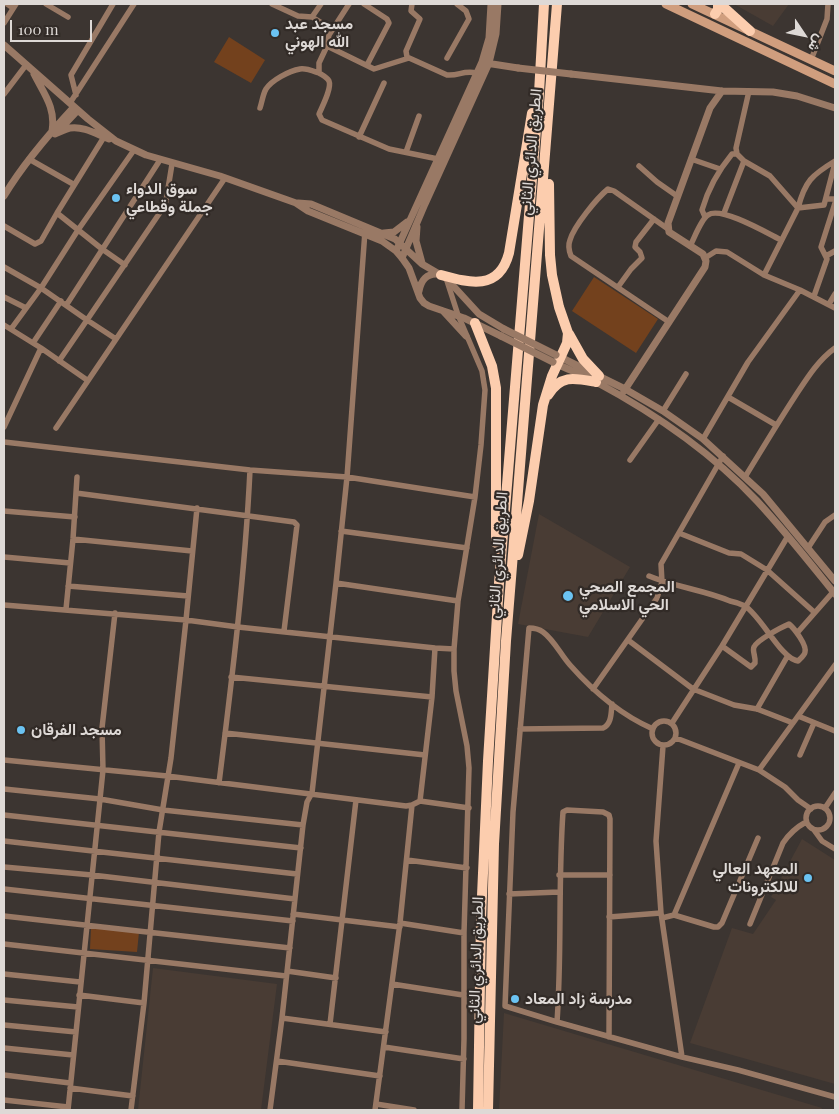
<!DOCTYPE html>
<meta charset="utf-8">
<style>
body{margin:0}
#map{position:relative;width:839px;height:1114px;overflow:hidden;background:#3c3531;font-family:"Playfair Display",Vazirmatn,serif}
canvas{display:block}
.frame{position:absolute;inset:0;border:5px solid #ded9d6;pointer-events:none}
.north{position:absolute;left:779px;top:10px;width:50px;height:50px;-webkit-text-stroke:4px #322b27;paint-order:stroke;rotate:124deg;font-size:14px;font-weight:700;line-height:20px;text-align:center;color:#ded9d6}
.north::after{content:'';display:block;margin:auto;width:18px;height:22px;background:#ded9d6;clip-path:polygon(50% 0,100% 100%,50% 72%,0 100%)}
.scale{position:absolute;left:10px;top:20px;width:82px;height:22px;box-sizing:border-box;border:2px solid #ded9d6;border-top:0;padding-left:6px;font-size:15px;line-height:18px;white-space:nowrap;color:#ded9d6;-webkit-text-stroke:4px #322b27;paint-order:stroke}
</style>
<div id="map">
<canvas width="839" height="1114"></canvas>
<div class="frame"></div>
<div class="north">ش</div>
<div class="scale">100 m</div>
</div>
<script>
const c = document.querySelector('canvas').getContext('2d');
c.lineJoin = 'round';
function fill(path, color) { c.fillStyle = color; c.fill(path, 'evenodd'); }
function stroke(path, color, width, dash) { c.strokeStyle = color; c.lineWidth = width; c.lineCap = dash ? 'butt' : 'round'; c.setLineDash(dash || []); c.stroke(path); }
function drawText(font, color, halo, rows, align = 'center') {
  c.font = font + ' "Playfair Display",Vazirmatn,serif'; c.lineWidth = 4.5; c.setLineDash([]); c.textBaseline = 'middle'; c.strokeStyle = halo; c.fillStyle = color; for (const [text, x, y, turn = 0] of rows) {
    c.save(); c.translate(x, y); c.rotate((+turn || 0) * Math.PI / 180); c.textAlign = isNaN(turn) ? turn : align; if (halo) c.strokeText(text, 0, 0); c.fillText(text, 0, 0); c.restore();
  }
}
const built = new Path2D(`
 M734 4H789L773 26Z
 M539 514 630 567 588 637 518 624Z
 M802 839 835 860V1084L690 1043 732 928 753 934 776 900 771 897Z
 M153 968 277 984 261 1110H138Z
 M504 1013 822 1108 821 1110H499Z`);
const green = new Path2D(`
 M229 37 265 60 251 83 214 62Z
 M594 277 658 319 636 353 572 311Z
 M91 928 139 932 137 952 90 949Z`);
const minor = new Path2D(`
 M7 4 13 8
 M46 4 68 17
 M272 4 298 16 312 17 327 26 329 35 327 46 319 63V73C322 75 327 77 329 81 332 88 322 107 319 114L322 120 389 149 438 159
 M364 4 387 19 389 23 367 65
 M412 4 411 11 420 19 406 51 407 57 447 75C460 76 462 70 477 73
 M312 17 321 4
 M4 23 16 4
 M329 35 349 4
 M327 46 374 69 409 58
 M447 58 469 19 466 11 457 4
 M811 60 827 19 828 4
 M4 94 26 65
 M76 95 71 75 113 4
 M70 103 134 4
 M260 108C262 102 263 94 266 89 272 80 289 71 300 69 306 68 313 71 319 73
 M104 137 57 213 102 249 125 265
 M359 137 384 83
 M134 150 78 230 41 288 87 320 161 211 166 201 172 164
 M406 152 419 116
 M29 159 73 184
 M691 159 720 169
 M744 161 770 176 798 208
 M639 166 657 182 677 196
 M826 199H835
 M798 208C805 181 812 175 835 161
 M724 213 744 161 737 154 736 148 749 91
 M705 217 702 210C708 189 718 171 732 154H737
 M4 226 35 244 41 241 57 213
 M668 229 614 191 608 189C597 198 574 226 570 240 568 245 569 251 571 256L669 322
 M690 246C694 239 701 219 708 215 721 206 767 233 781 240
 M826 256 835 251
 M4 267 41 288 11 329
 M764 275 798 208 824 205 835 163
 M447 281 458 315 482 371 485 390 481 445 475 497 458 601 454 649V671L456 691 467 746 469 768 464 933V1039L462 1110
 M618 287 631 269 642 258 640 252 635 247 636 242 654 219
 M800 290 835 308
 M814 296 827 259 821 247 835 203
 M4 297 26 308
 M67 304 160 160
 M829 304 835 294
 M4 325 41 348 87 380
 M33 343 61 301
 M59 361 87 320 116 339
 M728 397 776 425
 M663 411 686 374
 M4 427 41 348
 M56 428 225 178
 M703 439 748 362 800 290 764 275 727 252 716 251 705 258
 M4 442 250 470 347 477 475 497
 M630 460 659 419
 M745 477C761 451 777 424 794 398 806 380 817 361 835 348
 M76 493 294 522 297 525 284 631
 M4 511 75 517
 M341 531 467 548
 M679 533 729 553 741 554 767 570 814 612
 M73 539 192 551
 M808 548 825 522 835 515
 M4 557 70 563
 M649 576C675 587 704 590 730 601 735 602 741 604 745 606 762 617 781 659 798 661 800 659 805 655 805 652 807 645 794 628 789 624 782 627 757 640 754 647 752 651 756 657 755 663L751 667 722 646
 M336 583 458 601
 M68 586 188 596
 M4 605 186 620 238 627 435 648 454 649
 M66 609 73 539 77 477
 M797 633 833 592
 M628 640 693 689 734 705 757 709 793 723
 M231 677 432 697
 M593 689 657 598 662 582 661 564 723 456
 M757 709 787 657
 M798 716 835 731
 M652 733a12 12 0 1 1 24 0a12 12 0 1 1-24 0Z
 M672 723 722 646 788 536
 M520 729 603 728C612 724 611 712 612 704
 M653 729C621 715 593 691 570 665 561 655 554 640 543 632 539 629 534 628 529 628L513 812 505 1006 557 1022 682 1057 738 1070 835 1097
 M225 733 425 755
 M676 738 759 770 785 787 798 800 811 809
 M663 746 656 841 661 913 682 1057
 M800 755 814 723
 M4 760 167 776 406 806 412 805 420 801 469 808
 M759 770 835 665
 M219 783C232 679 245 574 250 470
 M4 789 100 799 163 810 303 825
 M420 801 432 697 435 648
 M806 818a12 12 0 1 1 24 0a12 12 0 1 1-24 0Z
 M825 808 835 793
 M4 815 301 848
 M814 830 822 841 835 849
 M4 841 297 874
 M407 860 467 868
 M4 867 92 875 295 899
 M559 875H610
 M4 889 293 921
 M509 894 559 892
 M293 914 400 927
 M674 915 739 763
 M4 916 290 948
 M609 917 661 913
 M662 918 674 915 714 927H718L722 923 758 838
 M400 923 464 933
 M750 924 783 843C789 834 795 828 806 822
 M4 944 286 976
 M287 971 336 978
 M4 974 80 982
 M392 984 463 995
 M79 995 144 1003
 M4 1000 78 1007
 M282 1018 386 1032
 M557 1022C562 952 558 882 563 812L567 810 603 812 609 815 610 819 609 1037
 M330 1024 356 800
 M4 1025 76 1032
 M384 1047 464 1059
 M4 1048 73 1055
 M277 1061 380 1076
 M4 1075 70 1083
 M70 1088 133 1096
 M4 1100 68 1107
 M376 1104 414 1110
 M68 1110 103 770 102 728 115 613
 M131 1110 144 1003 159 832 171 758 186 620 197 508
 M270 1110 282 1018 303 825 307 802 312 793 336 583 347 477 365 231
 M375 1110 400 923 412 805`);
const tertiary = new Path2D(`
 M4 45 88 119 116 141 146 155 220 176 296 203 308 211 382 241 396 251 402 258 409 268 420 298 424 303 429 306 464 318 501 336
 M486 63 518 68
 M34 74C44 94 56 108 52 131
 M571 74 722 91 773 92 797 96 835 108
 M61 128 78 110
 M55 134C60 132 65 129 70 128 84 126 96 134 109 139
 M4 196C23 164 49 134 74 107
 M298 203 311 204 395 239 422 264 446 278 479 314 504 329
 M417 227 416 241 422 263
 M384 233 394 232 407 222
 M396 251 482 62 489 38 491 4
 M402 258 425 204 489 63 496 34 498 4
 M419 291C421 280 427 273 438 274
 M443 311 466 336
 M558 356 625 389 663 411 703 439 763 494 835 581
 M555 363C569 370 583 375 596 382 656 414 711 452 757 501 785 531 810 563 835 594
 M624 391 705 267 706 261 703 254 669 232 668 223 710 108 722 91`);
const secondary = new Path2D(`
 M666 4 835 84
 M692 4 835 71`);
const trunk = new Path2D(`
 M720 4 750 31
 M715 14 718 9V4
 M441 275C470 283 499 291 509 253L532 113
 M475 323 492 366 496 388V543
 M569 334 583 359 599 376
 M548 395C561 374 575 378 596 382
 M518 555 529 501 543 405 552 376 567 343 568 333 559 307 552 275 550 255 549 184
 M478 1110 481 918 488 761 499 583 539 93 544 4
 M488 1110 494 844 506 641 557 4`);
const tertiaryBridge = new Path2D(`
 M518 68 571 74
 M504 329 556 355
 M501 336 553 362`);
const markers = [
 [275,33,5,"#6bc3f2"],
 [116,198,5,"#6bc3f2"],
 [568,596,6,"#6bc3f2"],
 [21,730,5,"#6bc3f2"],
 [808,878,5,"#6bc3f2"],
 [515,999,5,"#6bc3f2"]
];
const poiNames = [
 ["مسجد عبد",285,24],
 ["الله الهوني",285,42],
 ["سوق الدواء",126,189],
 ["جملة وقطاعي",126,207],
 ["المجمع الصحي",579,587],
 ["الحي الاسلامي",579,605],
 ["مسجد الفرقان",31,730],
 ["المعهد العالي",798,869,"right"],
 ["للالكترونات",798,887,"right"],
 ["مدرسة زاد المعاد",525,999]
];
const streetNames = [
 ["الطريق الدائري الثاني",531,152,-85],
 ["الطريق الدائري الثاني",498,555,-86],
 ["الطريق الدائري الثاني",476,960,-88]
];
fill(built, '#493c34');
fill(green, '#73411d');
stroke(minor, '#997965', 5.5);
stroke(tertiary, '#997965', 7);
stroke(secondary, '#d09e7e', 9);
stroke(trunk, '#fccdae', 10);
stroke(tertiaryBridge, '#997965', 7);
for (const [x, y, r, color] of markers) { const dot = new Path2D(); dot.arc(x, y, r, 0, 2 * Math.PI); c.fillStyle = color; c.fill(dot); stroke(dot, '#322b27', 2); }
drawText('bold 16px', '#ded9d6', '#322b27', poiNames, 'left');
drawText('16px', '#ded9d6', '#322b27', streetNames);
</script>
